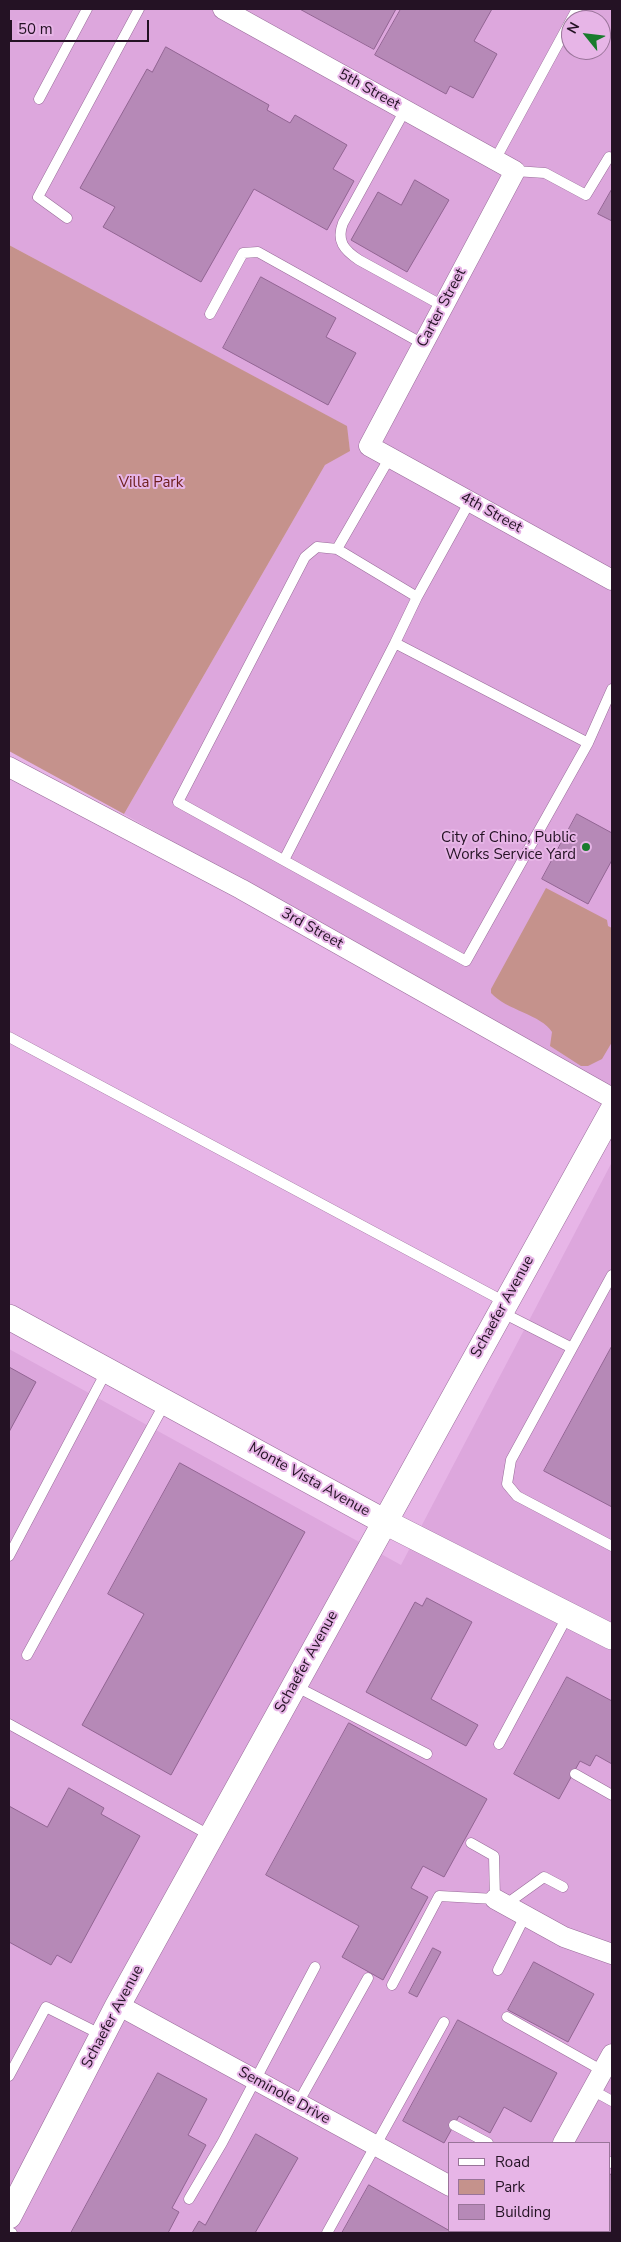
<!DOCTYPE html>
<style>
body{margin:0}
#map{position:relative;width:621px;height:2242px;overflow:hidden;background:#e7b5e7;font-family:"Nunito Sans",sans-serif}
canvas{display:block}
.frame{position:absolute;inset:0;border:10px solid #241224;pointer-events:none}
.legend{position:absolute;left:448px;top:2142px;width:162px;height:90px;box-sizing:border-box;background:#e7b5e7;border:1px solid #997499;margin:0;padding:6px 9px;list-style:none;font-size:15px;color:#241224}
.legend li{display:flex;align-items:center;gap:10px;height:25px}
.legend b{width:25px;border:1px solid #997499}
.north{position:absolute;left:561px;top:10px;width:50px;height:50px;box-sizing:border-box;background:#e7b5e7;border:1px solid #997499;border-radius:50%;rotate:299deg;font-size:14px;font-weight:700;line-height:20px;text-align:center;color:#241224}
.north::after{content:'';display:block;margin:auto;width:18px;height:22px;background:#197b2d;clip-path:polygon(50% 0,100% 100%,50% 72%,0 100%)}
.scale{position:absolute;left:10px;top:20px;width:139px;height:22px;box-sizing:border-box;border:2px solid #241224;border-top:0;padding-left:6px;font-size:15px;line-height:18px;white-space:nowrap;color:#241224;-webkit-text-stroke:4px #e7b5e7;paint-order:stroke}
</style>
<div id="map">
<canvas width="621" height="2242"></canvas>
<div class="frame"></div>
<ul class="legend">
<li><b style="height:6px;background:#fff"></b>Road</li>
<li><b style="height:14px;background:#c5928c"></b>Park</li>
<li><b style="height:14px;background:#b689b7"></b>Building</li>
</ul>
<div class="north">N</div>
<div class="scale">50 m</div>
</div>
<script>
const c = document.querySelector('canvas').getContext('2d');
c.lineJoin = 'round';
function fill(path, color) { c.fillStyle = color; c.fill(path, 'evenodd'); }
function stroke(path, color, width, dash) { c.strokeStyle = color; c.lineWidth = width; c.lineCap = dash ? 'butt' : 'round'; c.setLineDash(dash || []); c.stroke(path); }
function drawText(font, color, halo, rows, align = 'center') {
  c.font = font + ' "Nunito Sans",sans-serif'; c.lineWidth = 4; c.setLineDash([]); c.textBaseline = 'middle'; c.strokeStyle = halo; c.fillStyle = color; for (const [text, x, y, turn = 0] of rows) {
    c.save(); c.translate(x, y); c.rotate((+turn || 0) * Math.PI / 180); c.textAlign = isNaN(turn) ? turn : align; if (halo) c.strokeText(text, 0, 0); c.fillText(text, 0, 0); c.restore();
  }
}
const built = new Path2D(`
 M9 9H612V1090L124 814 325 465 350 450 346 426 9 245ZM571 20H601V50H571Z
 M612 1162V2233H9V1349L401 1565ZM450 2143H610V2231H450Z`);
const green = new Path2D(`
 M9 245 347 426 350 451 325 465 124 814 9 751Z
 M546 888 607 920 608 926 612 928V1042L602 1059 588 1066H581L550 1046 552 1032C542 1015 506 1010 491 993V989Z`);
const building = new Path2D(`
 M300 9H396L374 49Z
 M401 9H492L474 41 497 54 473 98 450 86 446 94 375 55Z
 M166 47 269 105 267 110 290 123 295 115 347 145 333 169 354 181 327 230 254 189 201 282 103 227 115 207 80 188 147 69 152 72Z
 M415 180 449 200 407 272 351 240 378 192 401 205Z
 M612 189V221L598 214Z
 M261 277 336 318 326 337 356 353 328 405 223 348Z
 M577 814 612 833V860L588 904 542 879Z
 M612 1346V1507L544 1471Z
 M9 1367 36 1382 9 1432Z
 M180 1463 305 1532 171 1775 82 1725 144 1614 108 1594Z
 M427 1598 472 1622 431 1699 478 1725 466 1746 366 1692 415 1602 422 1606Z
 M567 1677 612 1701V1764L596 1755 590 1766 580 1761 559 1799 514 1774Z
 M349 1723 487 1799 444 1877 423 1866 411 1888 428 1897 383 1980 342 1957 359 1926 266 1875Z
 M69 1788 104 1808 101 1814 140 1836 71 1963 57 1955 51 1965 9 1942V1806L47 1827Z
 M433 1948 441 1952 417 1997 409 1993Z
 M534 1962 594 1994 568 2042 508 2010Z
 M458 2020 557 2073 531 2122 504 2107 490 2133 459 2116 444 2143 403 2121Z
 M158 2073 207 2099 188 2135 206 2145 172 2208 179 2212 168 2233H71Z
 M256 2134 298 2158 255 2233H192L199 2221 205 2225Z
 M610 2174 612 2175V2232L609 2231Z
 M369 2185 450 2231 454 2233H342Z`);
const service = new Path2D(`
 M39 99 87 9
 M405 110 343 223C336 241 344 250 359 260L443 306
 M495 160 577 9
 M515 171 545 173 586 195 609 157
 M67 218 38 197 139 9
 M210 314 243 253 258 252 423 344
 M390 457 337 549 417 597
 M470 501 417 597 395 643 588 743 612 689
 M337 549 317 547 305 557 178 802 466 961 588 743
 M284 860 395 643
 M9 1037 505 1302
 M612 1275 511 1460 507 1484 517 1496 612 1546
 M501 1312 572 1348
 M9 1556 107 1370
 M27 1655 165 1403
 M295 1686 427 1754
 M9 1724 211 1836
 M499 1744 568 1615
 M575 1774 612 1795
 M505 1905 544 1877 563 1887
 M498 1970 525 1916
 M392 1985 439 1896 495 1899 494 1856 471 1843
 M507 2017 603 2071
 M9 2076 46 2007 102 2035
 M592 2090 612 2101
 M298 2103 368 1978
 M454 2125 488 2143
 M610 2162 611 2163
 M189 2199 222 2143 315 1967
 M553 2231 558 2233
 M9 2232 12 2233
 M327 2233 444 2022`);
const minor = new Path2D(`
 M223 9 515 171 369 446 612 580
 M9 767 241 889 612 1098
 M495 1899 564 1937 612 1954
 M118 2005 450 2186
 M563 2143 612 2054
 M513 2233 514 2231`);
const tertiary = new Path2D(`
 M9 1317 385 1522 612 1637
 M9 2216 118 2005 612 1111`);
const markers = [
 [586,847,5,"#197b2d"]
];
const streetNames = [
 ["5th Street",369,90,29],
 ["Carter Street",442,308,-62],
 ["4th Street",491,513,29],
 ["3rd Street",312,929,29],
 ["Schaefer Avenue",503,1307,-61],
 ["Monte Vista Avenue",309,1480,29],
 ["Schaefer Avenue",307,1662,-61],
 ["Schaefer Avenue",113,2017,-62],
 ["Seminole Drive",284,2096,29]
];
const parkNames = [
 ["Villa Park",151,483]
];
const poiNames = [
 ["City of Chino, Public",576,838],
 ["Works Service Yard",576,855]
];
fill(built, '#dda7dd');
fill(green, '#c5928c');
fill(building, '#b689b7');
stroke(building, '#926593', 1);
stroke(service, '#996c9a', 11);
stroke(minor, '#996c9a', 21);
stroke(tertiary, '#996c9a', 26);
stroke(service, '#fff', 10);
stroke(minor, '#fff', 20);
stroke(tertiary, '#fff', 25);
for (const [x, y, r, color] of markers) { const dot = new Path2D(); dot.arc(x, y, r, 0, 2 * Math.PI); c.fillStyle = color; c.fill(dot); stroke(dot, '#e7b5e7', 2); }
drawText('15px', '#241224', '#e7b5e7', streetNames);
drawText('15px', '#6c1d1b', '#e7b5e7', parkNames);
drawText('15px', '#241224', '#e7b5e7', poiNames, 'right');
</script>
